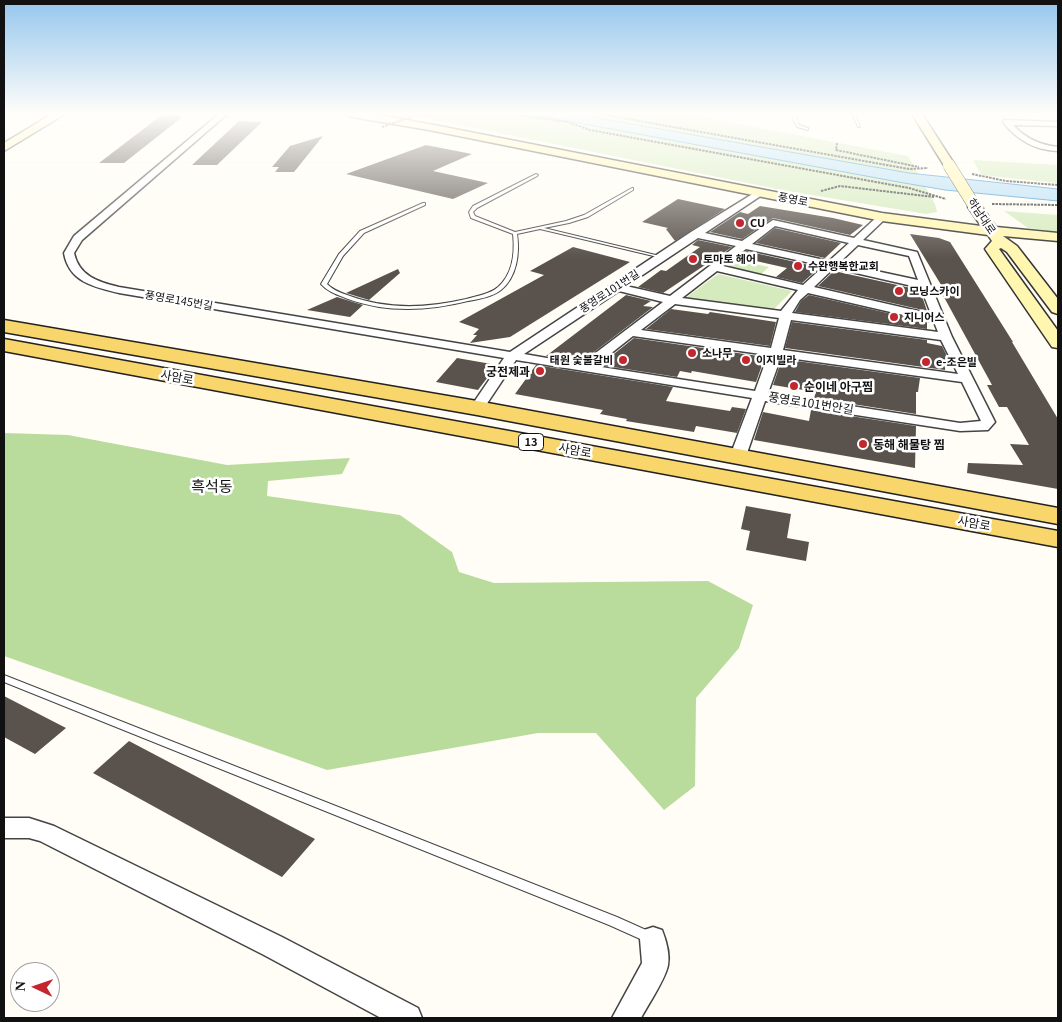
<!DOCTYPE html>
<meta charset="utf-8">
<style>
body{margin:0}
#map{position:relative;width:1062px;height:1022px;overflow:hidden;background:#fffdf5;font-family:Georgia,serif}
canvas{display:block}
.frame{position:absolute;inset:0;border:5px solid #111;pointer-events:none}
.north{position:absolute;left:10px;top:962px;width:50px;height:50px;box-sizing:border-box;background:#fff;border:1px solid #a0a0a0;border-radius:50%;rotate:273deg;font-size:14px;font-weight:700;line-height:20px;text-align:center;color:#111}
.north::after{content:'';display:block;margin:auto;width:18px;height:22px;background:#c4262e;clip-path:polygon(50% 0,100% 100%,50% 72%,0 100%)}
</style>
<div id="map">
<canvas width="1062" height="1022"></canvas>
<div class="frame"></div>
<div class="north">N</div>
</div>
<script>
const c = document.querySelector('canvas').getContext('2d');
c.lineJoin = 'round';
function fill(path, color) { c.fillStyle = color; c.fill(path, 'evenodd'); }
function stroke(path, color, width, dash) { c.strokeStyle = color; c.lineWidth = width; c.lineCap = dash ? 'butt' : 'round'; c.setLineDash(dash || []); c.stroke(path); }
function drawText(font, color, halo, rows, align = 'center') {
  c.font = font + ' Georgia,"Noto Sans KR",serif'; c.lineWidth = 5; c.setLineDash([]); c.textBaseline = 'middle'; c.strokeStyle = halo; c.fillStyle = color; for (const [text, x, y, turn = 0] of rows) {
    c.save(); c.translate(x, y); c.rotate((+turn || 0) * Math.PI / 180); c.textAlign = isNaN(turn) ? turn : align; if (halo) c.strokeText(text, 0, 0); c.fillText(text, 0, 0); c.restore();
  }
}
const green = new Path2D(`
 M405 114H686L712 119 908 156 935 204 937 212 926 214 782 190Z
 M973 160 1058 165V183L981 175Z
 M1004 211 1058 215V232L1028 228Z
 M736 260 769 267 760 275 727 267Z
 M718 274 792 291 773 310 684 299Z`);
const forest = new Path2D(`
 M4 433 68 435 227 465 350 458 342 474 268 481 267 496 400 515 452 552 459 572 494 583 708 581 753 605 739 648 696 698 695 786 664 810 596 733H538L327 770 4 656Z`);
const water = new Path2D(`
 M530 114H575L909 173 1058 189V201L945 190 904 183Z`);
const building = new Path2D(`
 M163 114H179L181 118 124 163H99Z
 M239 121 262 122 217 165H192Z
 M323 136 294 172H275L279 167H272L290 146Z
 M426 145 472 154 433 171 488 183 453 199 346 174Z
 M678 199 725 209 675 241 666 229 668 228 642 222Z
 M760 206 833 218 863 225 850 235 773 218 742 239 710 232 740 212 748 214Z
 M775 228 841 243 825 258 756 243Z
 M910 234 939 238 950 242 1013 342H1012L1058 419V489L967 473 968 463 1023 465 1010 444 1029 445 1007 407H999L987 385H992L939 288H943Z
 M698 240 732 247 663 293 638 287 661 270 666 271 700 247 692 245Z
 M573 247 630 262 510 337 470 343 477 335H473L479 329 459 322 544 275 530 271Z
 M746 251 818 267 819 268 802 283 776 277 787 268 738 257Z
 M398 269 400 273 369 300 346 293Z
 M834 271 920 290 927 311 818 286Z
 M626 295 651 301 643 306 653 307 581 362 546 356Z
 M809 295 927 322V329L795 312 801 301Z
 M337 297 363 305 350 317 307 310Z
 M671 309 708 314 710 312 776 322 770 346 646 329Z
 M792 322 927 340V343L942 346 946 354 945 370 785 348Z
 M634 338 765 357 756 382 692 371 691 373 680 371 677 377 600 365Z
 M457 358 497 365 478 390 436 382Z
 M782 359 920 378 918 392H916V414L814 398 816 392 773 385Z
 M536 365 673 387 666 401 730 411 732 407 746 409 737 433 696 426 694 432 626 421 627 419 600 414 603 410 515 394Z
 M811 410 916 426 915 468 754 440 763 412 809 421Z
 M746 506 791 514 787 538 809 542 806 561 746 550 750 531 741 529Z
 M4 696 66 728 35 754 4 737Z
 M129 741 315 839 282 877 93 773Z`);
const path = new Path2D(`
 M510 114 568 122 590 130 909 188 946 199
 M600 114 909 169 928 168
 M837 143 836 150 919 167
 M972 174 1006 181 1058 185
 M821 191 840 186 934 197
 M992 204 1058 205`);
const lane = new Path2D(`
 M791 114H795L799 125 808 128V130L797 127Z
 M852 114H855L860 127H858Z
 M536 174 538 175 537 176 477 208 473 212 475 216 515 232 566 221 584 215 632 188H633V190L588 217 569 223 544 228 664 257 662 258 540 229 517 234C520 253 517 277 501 290 492 297 479 299 468 301 428 311 387 313 348 299 338 295 328 292 321 284L339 254 360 231 423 203H425V205L364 233 343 256 327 284C333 290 341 293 350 296 388 310 427 308 466 299 477 296 490 294 498 287 513 274 515 252 513 234L471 218 469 212 473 206Z
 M4 675 617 917 655 934 657 938 655 942 651 944 647 942 609 925 4 682Z`);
const street = new Path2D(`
 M219 114H227L82 240 74 253C79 276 98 282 119 287L510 352 691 232 759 190 762 191V195L705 233 742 241 773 220 854 238 879 215H885V219L863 240 917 252 952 337 995 422 988 430 960 431 765 401 746 456 743 459H733L730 456 752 398 516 360 482 411 477 412 470 408 504 358 119 293C94 287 69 282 64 253L74 236ZM775 226 849 243 829 261 752 244ZM698 238 736 246 670 296 626 286ZM858 245 909 256 918 280 839 263ZM746 249 824 266 803 285 723 266ZM834 268 921 288 931 314 814 287ZM717 271 798 290 781 311 682 298ZM619 291 663 302 581 364 524 354ZM808 293 934 322 938 332 792 313 800 300ZM675 304 779 318 771 348 641 330ZM791 320 941 340 958 374 783 350ZM633 336 768 355 755 391 595 366ZM781 357 962 382 981 421 960 423 768 393Z
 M1004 120 1058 122V126L1013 125C1026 139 1040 145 1058 147V151C1035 150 1018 141 1003 122Z
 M4 818H29L54 826 282 937 418 1008 422 1018H381L264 955 40 841 29 838H4Z
 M653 927 662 930C666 940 670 955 668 965 666 978 648 1005 641 1018H612L642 963 640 939 644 930Z`);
const secondary = new Path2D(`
 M52 114H65L4 151V143Z
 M347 114H373L429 124 882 213 981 226 968 207 970 204H980L996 227 1058 233V241L1003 236 1017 246 1058 299V314L1052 312 1007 252 1001 248 999 249 1058 331V348L1052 347 985 249 992 241 988 235 882 221 429 130 352 117Z
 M912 114H922L955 165 953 167H945Z`);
const primary = new Path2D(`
 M4 320 477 401 1058 508V524L477 415 4 332Z
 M4 339 1058 531V547L4 351Z`);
const pathBridge = new Path2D(`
 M382 127 411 117`);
const secondaryBridge = new Path2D(`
 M949 165 975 207`);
const markers = [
 [740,223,5,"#c4262e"],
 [693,259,5,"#c4262e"],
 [798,266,5,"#c4262e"],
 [899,291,5,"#c4262e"],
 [894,317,5,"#c4262e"],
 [692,353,5,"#c4262e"],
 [623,360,5,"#c4262e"],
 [746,360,5,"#c4262e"],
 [926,362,5,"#c4262e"],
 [540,371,5,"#c4262e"],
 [794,386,5,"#c4262e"],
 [863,444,5,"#c4262e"]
];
const farStreetnames = [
 ["풍영로",793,199,11],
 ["하남대로",982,216,56],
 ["풍영로101번길",609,291,-33],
 ["풍영로145번길",179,300,10]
];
const farPoinames = [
 ["CU",750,223],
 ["토마토 헤어",703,259],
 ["수완행복한교회",808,266],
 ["모닝스카이",909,291],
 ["지니어스",904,317],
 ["소나무",702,353],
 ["태원 숯불갈비",613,360,"right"],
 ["이지빌라",756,360],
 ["e-조은빌",936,362]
];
const shields = [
 [531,442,25]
];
const shieldNames = [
 ["13",531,442]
];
const poiNames = [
 ["궁전제과",530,371,"right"],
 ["순이네 아구찜",804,386],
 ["동해 해물탕 찜",873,444]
];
const streetNames = [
 ["사암로",177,377,10],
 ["풍영로101번안길",811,403,9],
 ["사암로",575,450,10],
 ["사암로",974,523,10]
];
const quarterNames = [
 ["흑석동",212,486]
];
fill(green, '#d5ebbd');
fill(forest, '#b9dc9c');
fill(water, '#b9e0f7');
stroke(water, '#3f96cf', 1);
fill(building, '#5a524d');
stroke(lane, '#444', 2);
stroke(street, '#444', 3);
stroke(secondary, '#333', 3);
stroke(primary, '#222', 3);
stroke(path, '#333', 2, [2.5, 1]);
fill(lane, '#fff');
fill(street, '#fff');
fill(secondary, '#fff6b0');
fill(primary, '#f9d66b');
stroke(secondaryBridge, '#333', 13, []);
stroke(pathBridge, '#333', 2, [2.5, 1]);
stroke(secondaryBridge, '#fff6b0', 12);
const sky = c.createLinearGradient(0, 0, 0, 258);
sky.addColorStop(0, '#95c6ee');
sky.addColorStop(0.44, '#fffefa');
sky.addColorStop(1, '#fffefa00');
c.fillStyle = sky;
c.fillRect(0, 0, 1062, 258);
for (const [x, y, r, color] of markers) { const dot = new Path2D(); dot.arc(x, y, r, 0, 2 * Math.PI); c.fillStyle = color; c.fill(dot); stroke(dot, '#fff', 2); }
drawText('11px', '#111', '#fff', farStreetnames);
drawText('bold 11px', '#111', '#fff', farPoinames, 'left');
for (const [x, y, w] of shields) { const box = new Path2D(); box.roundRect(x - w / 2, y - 8.5, w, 17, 4); c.fillStyle = '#fff'; c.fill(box); stroke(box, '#111', 1); }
drawText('bold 11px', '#111', null, shieldNames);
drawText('bold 12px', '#111', '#fff', poiNames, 'left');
drawText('12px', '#111', '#fff', streetNames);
drawText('15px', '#111', '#fff', quarterNames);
</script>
